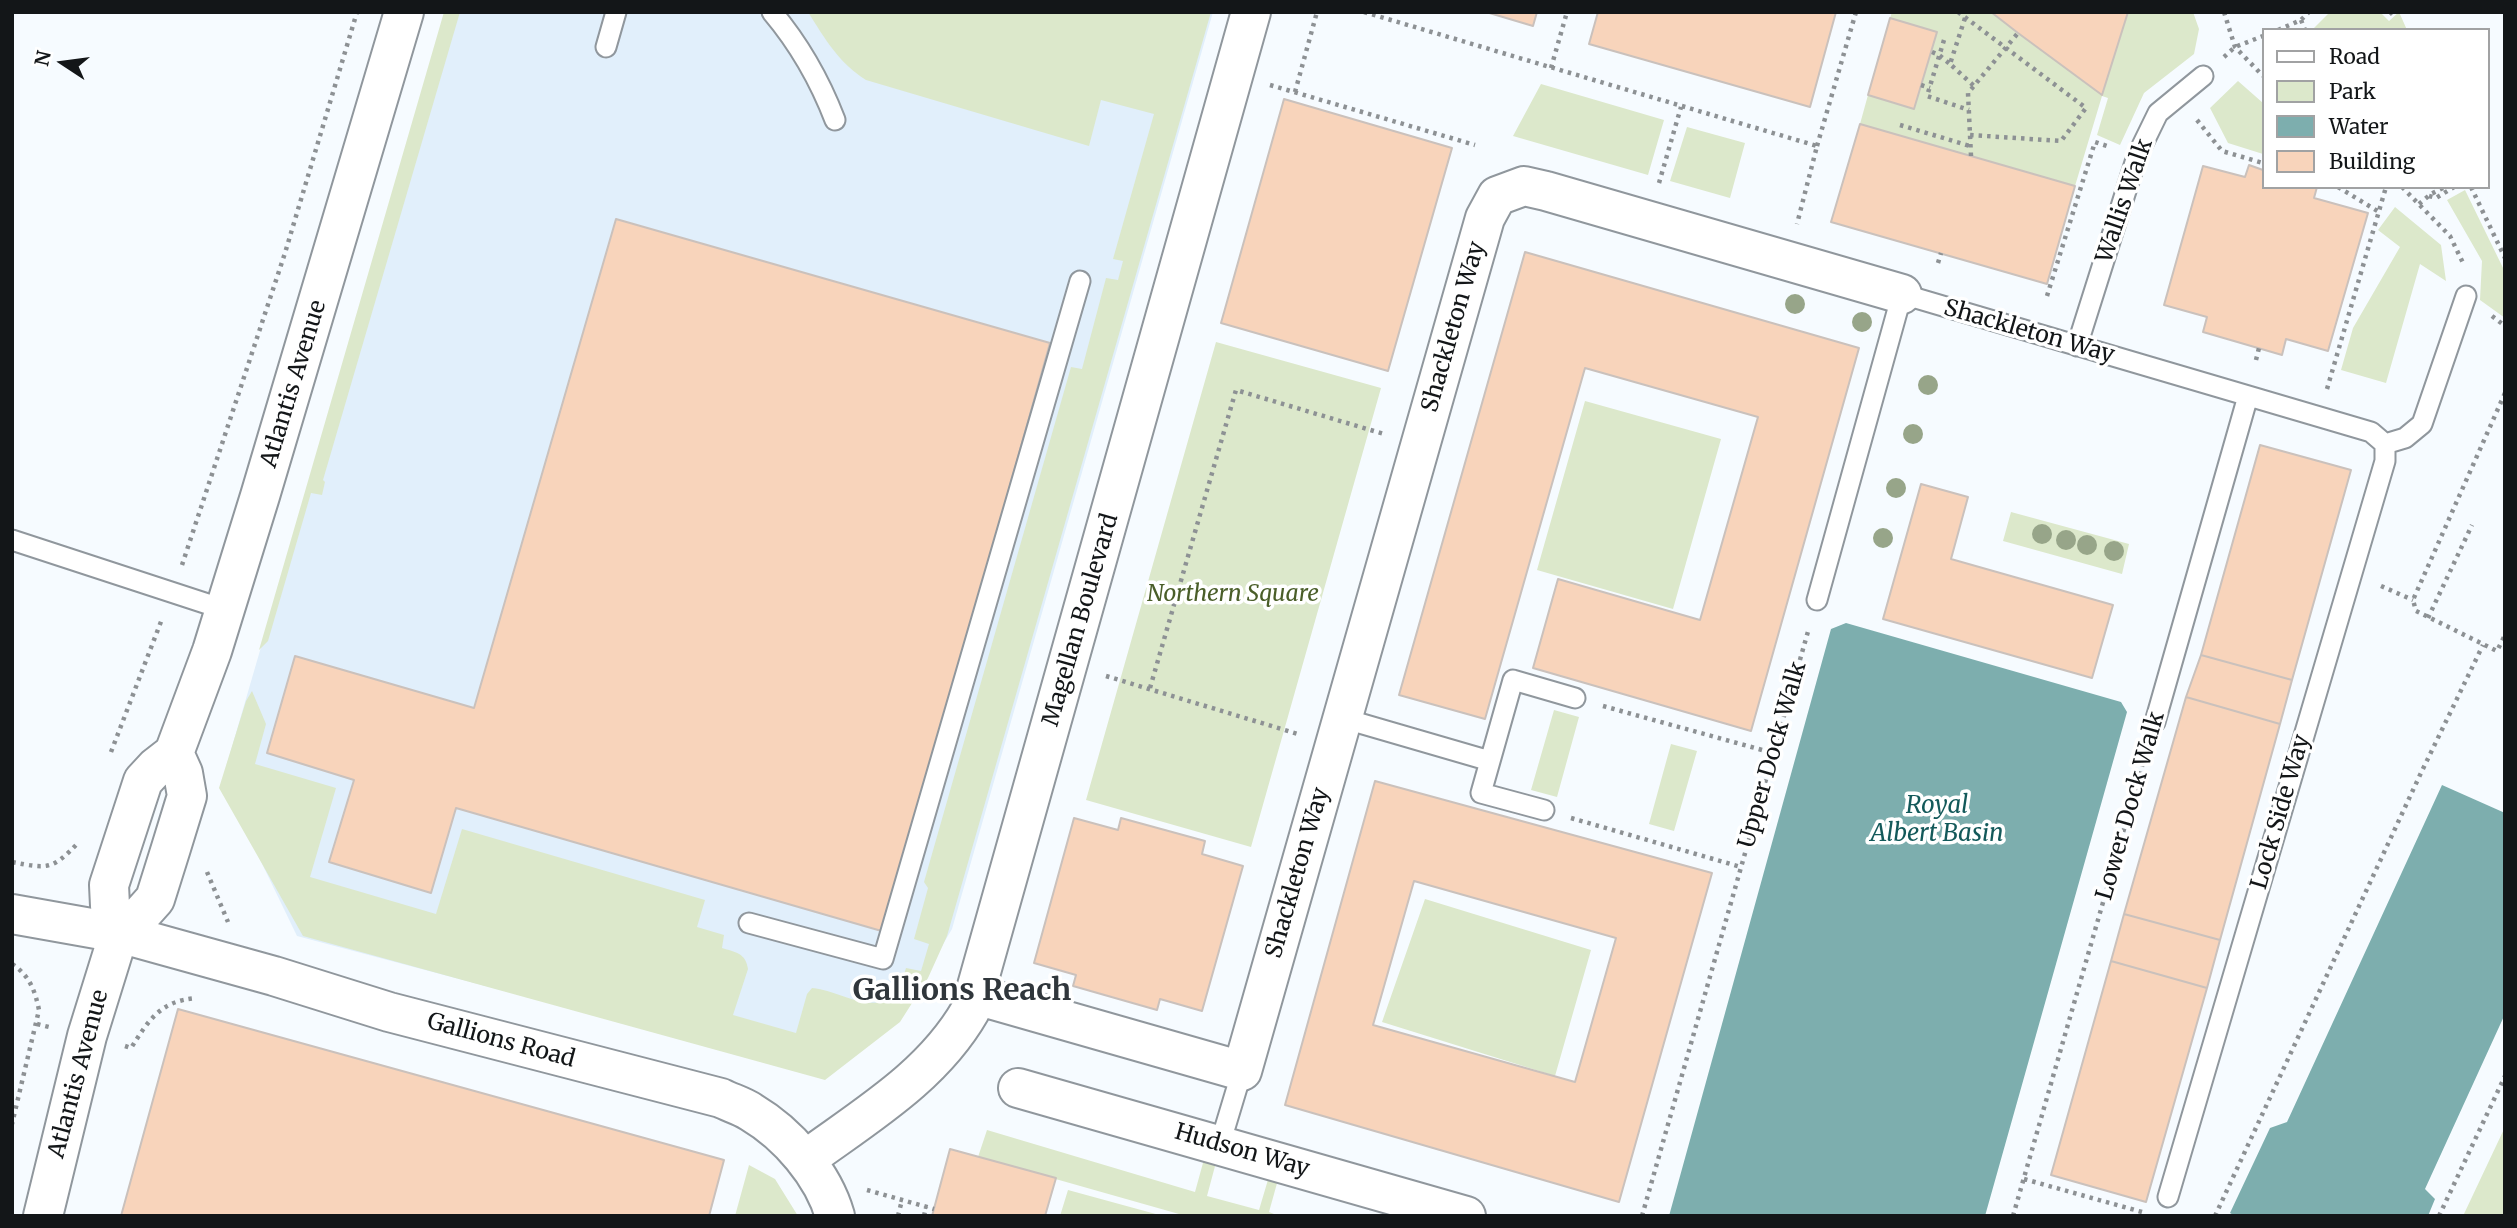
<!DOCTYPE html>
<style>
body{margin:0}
#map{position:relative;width:2517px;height:1228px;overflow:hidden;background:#f6fbff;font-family:Merriweather,serif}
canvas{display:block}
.frame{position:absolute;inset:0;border:14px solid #131618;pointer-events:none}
.legend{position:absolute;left:2262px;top:28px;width:228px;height:161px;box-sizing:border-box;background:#fff;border:2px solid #a1a2a3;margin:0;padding:9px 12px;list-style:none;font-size:21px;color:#131618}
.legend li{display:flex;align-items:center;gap:14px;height:35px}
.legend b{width:35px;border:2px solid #a1a2a3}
.north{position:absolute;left:28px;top:28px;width:70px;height:70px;-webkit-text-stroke:5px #fff;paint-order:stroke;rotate:283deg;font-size:19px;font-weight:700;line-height:28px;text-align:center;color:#131618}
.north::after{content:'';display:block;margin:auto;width:24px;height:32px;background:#131618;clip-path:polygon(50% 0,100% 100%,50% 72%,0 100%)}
</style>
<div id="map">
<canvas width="2517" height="1228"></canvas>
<div class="frame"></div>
<ul class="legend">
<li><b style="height:9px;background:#fff"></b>Road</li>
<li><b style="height:19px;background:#dce8cb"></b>Park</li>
<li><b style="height:19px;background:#7daeae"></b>Water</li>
<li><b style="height:19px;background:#f8d4bb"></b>Building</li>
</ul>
<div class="north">N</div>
</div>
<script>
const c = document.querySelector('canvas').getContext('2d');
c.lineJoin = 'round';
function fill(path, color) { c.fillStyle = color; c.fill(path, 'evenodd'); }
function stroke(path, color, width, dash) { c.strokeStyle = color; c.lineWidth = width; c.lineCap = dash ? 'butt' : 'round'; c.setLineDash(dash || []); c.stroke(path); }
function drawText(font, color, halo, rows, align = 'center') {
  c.font = font + ' Merriweather,serif'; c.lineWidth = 7; c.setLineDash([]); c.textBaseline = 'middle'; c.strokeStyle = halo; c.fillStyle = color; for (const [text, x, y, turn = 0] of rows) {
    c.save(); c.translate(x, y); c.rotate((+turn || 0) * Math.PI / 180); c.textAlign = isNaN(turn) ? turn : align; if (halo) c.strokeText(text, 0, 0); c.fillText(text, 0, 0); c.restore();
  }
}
const built = new Path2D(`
 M446 12H1213L952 929 903 1012 817 1074 297 936 222 781Z`);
const green = new Path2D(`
 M444 12H460L323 480 325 482 322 495 311 493 268 641 259 650Z
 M808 12H1211L947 936 928 978 900 1022 825 1080 303 936 219 788 246 701 252 691 266 724 255 764 336 788 310 877 436 914 462 829 705 900 697 927 724 935 722 948C735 952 746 953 748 969L733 1015 796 1033 807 994 812 988C843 991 866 1014 897 996L906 968 921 971 929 944 914 939 928 888 924 882 1071 367 1082 369 1106 278 1118 280 1123 261 1113 259 1154 114 1101 100 1089 146 866 80C839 63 825 39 808 12Z
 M1892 12H1991L2102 95 2128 12H2193L2199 29 2194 54 2144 93 2120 145 2097 135 2108 98 2102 96 2075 186 1860 124 1868 95 1914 109 1937 32 1890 18Z
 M2330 12H2380L2389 21 2399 12 2407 30H2312Z
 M2238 81 2263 103V154L2228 143 2210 108Z
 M1541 84 1664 120 1648 175 1513 136Z
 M1687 127 1745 143 1730 198 1670 181Z
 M2465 190 2505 272V318L2480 300 2482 261 2447 200Z
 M2395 207 2441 245 2446 281 2420 264 2386 383 2341 370 2353 328 2400 247 2378 230Z
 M1216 342 1381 388 1251 847 1086 800Z
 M1585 401 1721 439 1673 609 1537 570Z
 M2011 512 2129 544 2122 574 2003 541Z
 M1554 710 1579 717 1557 797 1531 790Z
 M1671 744 1697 751 1674 831 1649 824Z
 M1425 899 1591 950 1555 1076 1382 1022Z
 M2505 1127V1216H2463Z
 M987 1130 1195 1192 1206 1152 1218 1155 1207 1196 1259 1210 1270 1173 1279 1176 1269 1212 1279 1216H1186L978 1157Z
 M749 1165 775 1179 798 1216H735Z
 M1068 1190 1163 1216H1060Z`);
const water = new Path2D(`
 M1846 623 2121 702 2127 712 1985 1216H1669L1831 629Z
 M2442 785 2505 813V1014L2425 1189 2435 1199 2428 1216H2235L2230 1213 2270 1128 2287 1122Z`);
const building = new Path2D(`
 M1486 12H1537L1533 26Z
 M1598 12H1836L1810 107 1589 44Z
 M1991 12H2128L2102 95 2018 33Z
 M1890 18 1937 32 1914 109 1868 95Z
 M1284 99 1452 148 1388 371 1221 323Z
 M1860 124 2075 186 2047 284 1831 222Z
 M2249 165 2263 170V187H2317L2314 198 2368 213 2328 351 2286 339 2282 355 2203 332 2207 317 2164 305 2203 166 2245 177Z
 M616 219 1050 343 885 932 456 808 431 893 329 862 354 780 267 753 295 656 474 708Z
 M1525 252 1859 348 1751 731 1533 668 1558 579 1700 620 1758 417 1585 368 1485 719 1399 695Z
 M2260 445 2351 470 2292 680 2201 655Z
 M1921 484 1968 497 1951 559 2113 605 2092 678 1883 619Z
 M2201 655 2292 680 2280 724 2186 697Z
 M2186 697 2280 724 2220 940 2124 914Z
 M1375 781 1712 873 1619 1202 1285 1105ZM1414 881 1616 938 1575 1082 1373 1025Z
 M1074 818 1118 830 1121 818 1205 841 1202 854 1243 866 1202 1011 1160 999 1157 1010 1073 986 1076 975 1034 963Z
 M2124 914 2220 940 2207 988 2111 961Z
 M2111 961 2207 988 2146 1202 2051 1175Z
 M178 1009 724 1160 709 1216H121Z
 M950 1149 1056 1178 1045 1216H932Z`);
const path = new Path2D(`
 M1364 12 1817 146 1797 224
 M1958 12 2086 108 2061 141 1970 135
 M2224 12 2235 47 2263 76
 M2390 12 2394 16
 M1965 18 1950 64 1974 86
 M2301 20 2305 30
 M2278 30 2301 20 2309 12
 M1944 40 1927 96 1969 110
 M1932 52 1939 55 1950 64
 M2224 57 2235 47 2263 36
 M1551 68 1567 12
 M1270 85 1475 145
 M1921 85 1930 88
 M1295 92 1317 12
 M2197 120 2222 151 2263 163
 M1900 125 1970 146
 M1817 146 1856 12
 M1971 156 1968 93 2018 33
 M1659 183 1681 107
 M2338 187 2379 212
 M2402 187 2450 236 2464 265
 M2471 187 2505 258
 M2429 196 2436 198 2454 187
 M2419 204 2431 194 2445 187
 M1938 263 1941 253
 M2047 296 2095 142 2110 147
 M2492 316 2505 326
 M2256 360 2259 348
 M2327 389 2386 187
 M2505 393 2413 600 2416 611 2497 651 2505 635
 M182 565 285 253 357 12
 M2381 586 2413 600
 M2428 618 2472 525
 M1106 676 1298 734
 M1150 688 1236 390 1384 434
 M1603 706 1773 753
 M111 752 162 619
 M1571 818 1741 867
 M12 862C48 869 52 870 78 843
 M207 872 228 922
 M12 964C29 975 35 990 39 1010L12 1124
 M37 1024 49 1027
 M125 1046 131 1048C149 1020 160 1001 196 998
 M2024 1179 2142 1212
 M867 1190 934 1209
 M898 1216 902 1200
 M924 1216 926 1207
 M1642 1216 1809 628
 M2013 1216 2147 749
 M2215 1216 2420 775 2483 645
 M2439 1216 2505 1076`);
const lane = new Path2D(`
 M772 12C799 44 820 81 835 120
 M606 47 616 12
 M2077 346 2137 156 2158 113 2203 76
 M2385 444 2405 438 2422 424 2466 296
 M12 540 226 610
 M1817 600 1902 294 2371 432 2385 444V461L2168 1197
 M1342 718 1490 761
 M2155 722 2248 396
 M1544 810 1481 793 1513 680 1575 698
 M749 923 883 959 1080 281
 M1220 1144 1242 1071`);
const street = new Path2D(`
 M119 933 110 906 109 885 143 781 156 767 174 753 212 651 260 496 404 12
 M119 933 274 976 389 1012 721 1098C731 1103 742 1106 751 1112 788 1134 823 1174 835 1216
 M119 933 138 918 155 899 171 848 187 796 183 773 174 753
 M976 995 1242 1071 1485 218 1497 196 1524 186 1546 191 1902 294
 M1018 1088 1466 1216
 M805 1160C865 1116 932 1077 970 1011L1251 12`);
const secondary = new Path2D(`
 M12 914 119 933 87 1036 43 1216`);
const trees = [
 [1795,304],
 [1862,322],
 [1928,385],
 [1913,434],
 [1896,488],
 [2042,534],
 [1883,538],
 [2066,540],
 [2087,545],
 [2114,551]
];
const streetNames = [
 ["Wallis Walk",2125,201,-71],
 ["Shackleton Way",1454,327,-74],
 ["Shackleton Way",2029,332,16],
 ["Atlantis Avenue",294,384,-73],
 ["Magellan Boulevard",1081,620,-74],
 ["Upper Dock Walk",1773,755,-74],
 ["Lower Dock Walk",2131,806,-74],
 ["Lock Side Way",2281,812,-74],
 ["Shackleton Way",1298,873,-74],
 ["Gallions Road",501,1041,15],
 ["Atlantis Avenue",79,1074,-75],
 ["Hudson Way",1242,1151,16]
];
const parkNames = [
 ["Northern Square",1233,594]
];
const waterNames = [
 ["Royal",1937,806],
 ["Albert Basin",1937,834]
];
const districtNames = [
 ["Gallions Reach",962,992]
];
fill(built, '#e1effb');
fill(green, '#dce8cb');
fill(water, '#7daeae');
fill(building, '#f8d4bb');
stroke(building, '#cac1bc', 2);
stroke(lane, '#90979d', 23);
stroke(street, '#90979d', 42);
stroke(secondary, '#90979d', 42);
stroke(path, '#8d9194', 4.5, [3.5, 5]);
stroke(lane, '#fff', 19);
stroke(street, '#fff', 38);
stroke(secondary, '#fff', 38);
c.fillStyle = '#97a589';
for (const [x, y] of trees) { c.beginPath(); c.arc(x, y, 10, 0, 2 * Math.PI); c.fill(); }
drawText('23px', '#131618', '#fff', streetNames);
drawText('italic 23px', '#4a5e29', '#fff', parkNames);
drawText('italic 24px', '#13595a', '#fff', waterNames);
drawText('bold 30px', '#30363b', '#fff', districtNames);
</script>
